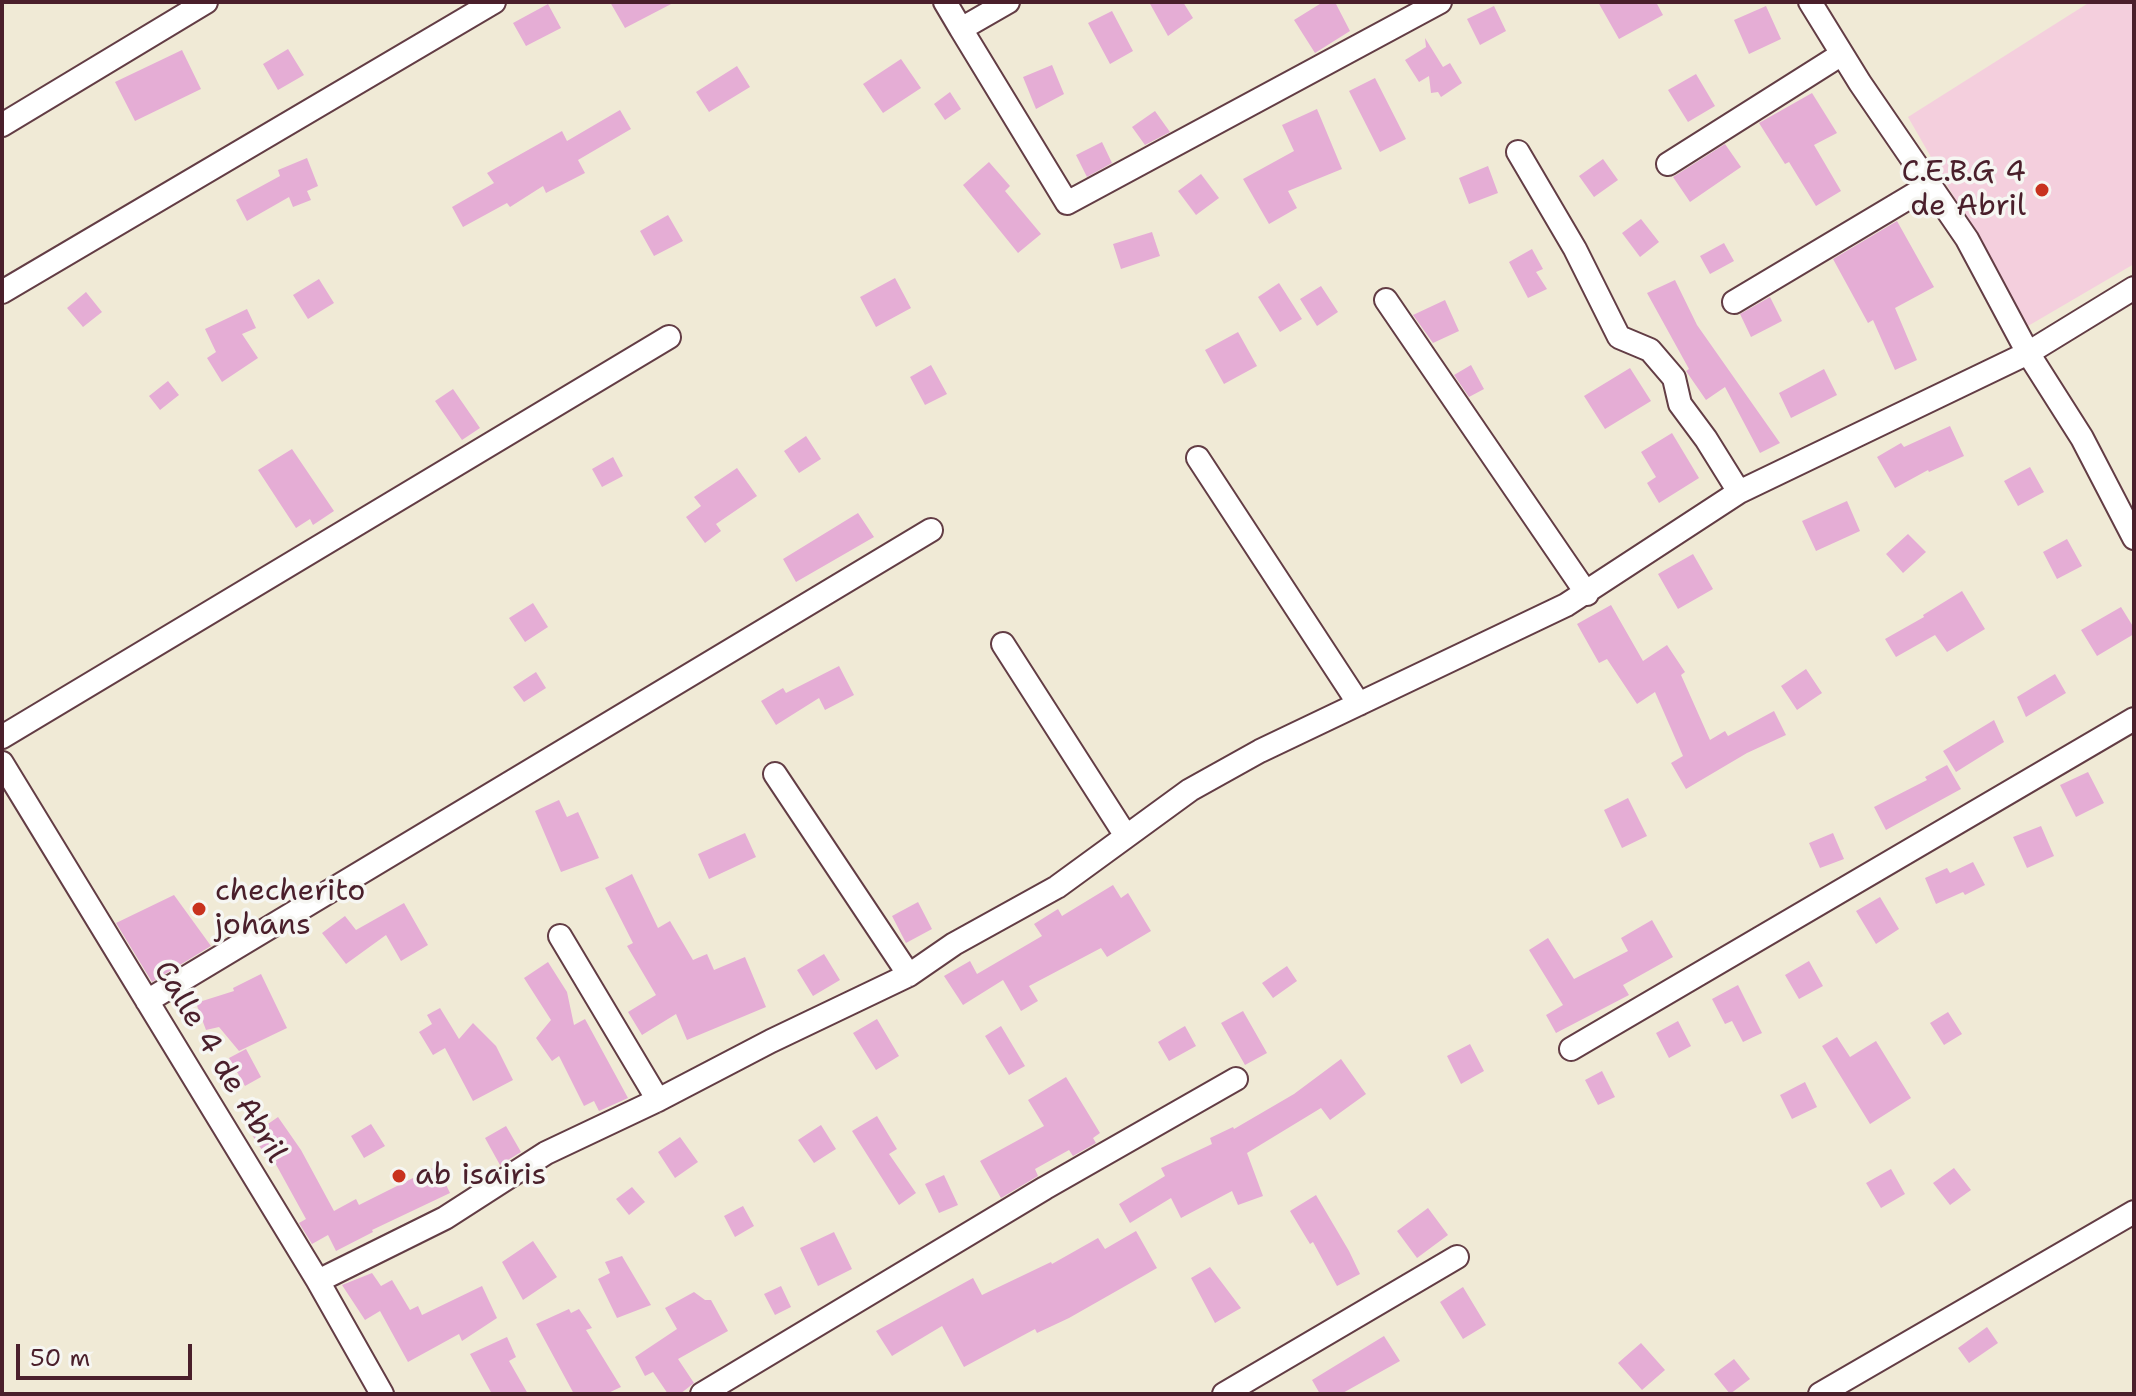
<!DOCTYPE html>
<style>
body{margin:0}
#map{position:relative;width:2136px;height:1396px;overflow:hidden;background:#f0ead6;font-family:"Shantell Sans",sans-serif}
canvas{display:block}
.frame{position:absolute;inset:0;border:4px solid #4a1f2b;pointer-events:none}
.scale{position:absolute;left:16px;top:1344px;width:176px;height:36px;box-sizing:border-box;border:4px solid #4a1f2b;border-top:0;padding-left:10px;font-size:24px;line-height:28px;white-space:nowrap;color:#4a1f2b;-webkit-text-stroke:6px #f6f6f2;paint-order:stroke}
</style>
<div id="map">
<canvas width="2136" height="1396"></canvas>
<div class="frame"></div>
<div class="scale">50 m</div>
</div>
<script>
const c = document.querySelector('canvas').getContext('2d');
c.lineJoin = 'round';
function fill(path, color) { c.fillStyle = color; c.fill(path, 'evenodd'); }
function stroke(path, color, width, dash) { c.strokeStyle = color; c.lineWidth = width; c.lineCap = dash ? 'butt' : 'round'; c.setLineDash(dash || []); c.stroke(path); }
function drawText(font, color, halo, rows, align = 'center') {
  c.font = font + ' "Shantell Sans",sans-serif'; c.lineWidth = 7; c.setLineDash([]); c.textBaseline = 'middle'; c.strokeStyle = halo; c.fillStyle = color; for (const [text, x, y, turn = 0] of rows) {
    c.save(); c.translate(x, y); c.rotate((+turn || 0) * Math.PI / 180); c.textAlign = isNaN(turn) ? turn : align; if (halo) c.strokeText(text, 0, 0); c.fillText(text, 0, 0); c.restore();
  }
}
const built = new Path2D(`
 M2090 2H2134V264L2028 326 1908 117Z`);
const building = new Path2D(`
 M610 2H675L625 28Z
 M1149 2H1183L1193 18 1168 36Z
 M1323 2H1335L1350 31 1315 53 1294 20Z
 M1598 2H1656L1663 15 1619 39Z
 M548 4 561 28 526 46 513 23Z
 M1494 6 1506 31 1480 45 1467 19Z
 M1766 6 1781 39 1749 54 1734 20Z
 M1112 11 1133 51 1110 64 1088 23Z
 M1425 38 1443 67 1450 63 1462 83 1441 97 1438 92 1431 93 1429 76 1419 82 1405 60 1426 47Z
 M288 49 304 75 278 90 263 64Z
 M182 50 201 89 135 121 115 82Z
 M901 59 921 88 883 113 863 84Z
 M1052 65 1064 94 1036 109 1023 77Z
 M737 66 750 87 709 112 696 92Z
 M1696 74 1715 106 1688 122 1668 90Z
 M1375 78 1406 139 1380 152 1349 91Z
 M950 92 961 109 945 120 934 104Z
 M1812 93 1837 133 1814 145 1841 191 1816 206 1789 162 1785 164 1759 123Z
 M1317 109 1342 169 1288 191 1297 208 1269 224 1243 179 1294 151 1282 125Z
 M620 110 631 129 578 160 585 173 546 193 543 186 510 207 507 203 463 227 452 207 494 183 487 173 562 131 567 141Z
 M1155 111 1170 132 1145 145 1132 127Z
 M1102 142 1112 163 1087 177 1076 155Z
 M1725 144 1741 167 1690 202 1673 177Z
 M307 158 318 186 307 191 311 200 293 207 289 197 247 221 236 200 280 176 278 170Z
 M1603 159 1618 180 1594 197 1579 176Z
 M989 162 1010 186 1005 191 1041 234 1018 253 963 185Z
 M1488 166 1498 193 1469 204 1459 178Z
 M1201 174 1219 198 1196 215 1178 191Z
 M668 215 683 241 654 256 640 231Z
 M1641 219 1659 242 1640 257 1622 233Z
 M1897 221 1934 287 1895 308 1917 360 1895 370 1873 320 1868 323 1833 259Z
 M1152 232 1160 256 1121 269 1113 244Z
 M1724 243 1734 261 1710 274 1700 256Z
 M1532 249 1543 269 1536 272 1547 289 1528 298 1509 262Z
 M895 278 911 308 876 327 860 297Z
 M319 279 334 303 308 319 293 295Z
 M1675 280 1697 325 1780 443 1760 453 1725 387 1706 400 1686 371 1689 369 1647 293Z
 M1279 283 1302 319 1280 332 1258 297Z
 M1321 286 1338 312 1317 326 1300 299Z
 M86 292 102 312 83 327 67 308Z
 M1770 297 1782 321 1751 337 1740 314Z
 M1445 300 1459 331 1433 343 1413 315Z
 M247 309 256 328 242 334 258 358 222 382 207 358 216 352 205 329Z
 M1238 332 1257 366 1224 384 1205 350Z
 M931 365 947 394 925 405 910 377Z
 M1471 365 1484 389 1469 397 1454 375Z
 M1630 368 1651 401 1605 429 1584 396Z
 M1824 369 1837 395 1791 418 1779 393Z
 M168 381 179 395 160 410 149 396Z
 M453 389 480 428 462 440 435 401Z
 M1950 426 1964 456 1929 472 1928 470 1895 488 1877 457 1901 443 1904 447Z
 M1672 433 1699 478 1659 503 1647 483 1656 477 1641 452Z
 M806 436 821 459 799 473 784 451Z
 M292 449 334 511 313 525 310 519 296 528 258 470Z
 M613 457 623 476 602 487 592 469Z
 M2030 467 2044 492 2018 506 2004 481Z
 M737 468 757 496 716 524 721 531 705 543 686 517 701 506 694 497Z
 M1847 501 1860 531 1816 551 1802 521Z
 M858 513 874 537 796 582 783 559Z
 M1908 534 1926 552 1903 573 1886 554Z
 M2067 539 2082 566 2057 579 2043 552Z
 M1693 554 1713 589 1678 609 1658 574Z
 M1962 591 1985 629 1947 652 1935 635 1896 657 1885 639 1924 617 1923 615Z
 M533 603 548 627 525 642 509 618Z
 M1611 605 1643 661 1667 645 1685 672 1681 675 1710 740 1725 731 1728 736 1774 711 1786 735 1747 753 1686 789 1671 763 1683 756 1655 692 1637 704 1607 659 1599 663 1577 624Z
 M2121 607 2134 628V634L2097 656 2081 630Z
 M839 666 854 695 825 710 819 698 776 725 761 701 783 688 786 693Z
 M1806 669 1822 693 1797 710 1781 686Z
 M536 672 546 688 524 702 513 687Z
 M2055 674 2066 693 2026 717 2017 697Z
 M1994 720 2004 742 1956 772 1943 751Z
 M1947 765 1961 789 1886 830 1874 807 1927 780 1925 777Z
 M2088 772 2104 803 2076 817 2060 785Z
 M1628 798 1647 836 1622 848 1604 810Z
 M559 800 567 817 578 812 599 858 561 872 535 811Z
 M2041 826 2054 856 2027 868 2013 837Z
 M745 833 756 857 709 879 698 854Z
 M1833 833 1844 859 1820 868 1809 843Z
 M1973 862 1985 885 1965 895 1963 892 1936 904 1925 878 1947 868 1950 873Z
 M632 874 658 928 670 921 693 960 707 954 714 970 745 957 766 1007 687 1040 676 1014 642 1035 628 1012 656 995 627 946 633 943 605 888Z
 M1113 885 1121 898 1128 893 1151 931 1107 957 1101 948 1029 986 1038 1001 1021 1011 1003 980 963 1005 944 976 970 961 977 974 1042 936 1034 924 1058 909 1062 916Z
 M174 895 211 946 152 982 116 923Z
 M1880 897 1899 929 1876 944 1856 911Z
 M918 902 932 929 906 943 892 916Z
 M404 903 428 945 401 961 386 935 346 964 322 933 345 916 356 930Z
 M1652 920 1673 957 1623 985 1629 995 1556 1033 1546 1015 1563 1005 1529 950 1548 938 1574 979 1628 951 1621 938Z
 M824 954 840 980 813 996 797 970Z
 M1809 961 1823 986 1799 999 1785 975Z
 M548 962 567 992 574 1025 585 1019 628 1098 599 1111 594 1101 584 1106 559 1056 552 1061 536 1038 551 1020 524 978Z
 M1287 966 1297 981 1273 998 1262 983Z
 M261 974 287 1028 239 1051 219 1027 206 1030 196 1003 234 991 233 988Z
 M1738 985 1762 1033 1743 1042 1732 1021 1725 1024 1712 999Z
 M440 1008 459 1039 473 1023 496 1046 513 1080 473 1101 445 1048 433 1055 419 1032 432 1024 427 1015Z
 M1243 1011 1267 1053 1245 1065 1221 1023Z
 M1948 1012 1962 1034 1944 1045 1930 1023Z
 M877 1019 899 1056 876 1070 853 1033Z
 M1678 1021 1691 1046 1669 1058 1656 1033Z
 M1001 1026 1025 1066 1009 1075 985 1036Z
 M1185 1026 1196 1046 1169 1061 1158 1042Z
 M1837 1037 1850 1057 1876 1041 1911 1098 1870 1124 1822 1046Z
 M1470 1044 1484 1071 1461 1084 1447 1056Z
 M246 1049 261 1077 245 1086 229 1058Z
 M1341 1059 1366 1094 1330 1120 1321 1108 1247 1153 1263 1196 1238 1205 1232 1191 1181 1218 1171 1198 1130 1223 1119 1204 1165 1176 1161 1168 1212 1144 1210 1138 1233 1127 1234 1129 1294 1094Z
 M1602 1071 1615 1097 1598 1105 1585 1080Z
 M1066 1077 1100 1133 1093 1138 1096 1143 1073 1156 1069 1150 1035 1169 1038 1176 1001 1198 980 1161 1044 1126 1028 1100Z
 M1805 1082 1817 1107 1792 1119 1780 1095Z
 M877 1116 897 1149 889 1154 916 1193 899 1205 852 1131Z
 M278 1117 301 1150 334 1211 356 1199 359 1205 437 1166 450 1193 372 1230 373 1232 336 1251 328 1235 312 1244 299 1223 306 1219 268 1150 264 1153 252 1135Z
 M371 1124 385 1146 364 1158 351 1136Z
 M821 1125 836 1149 814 1163 798 1140Z
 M506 1126 521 1152 500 1165 485 1138Z
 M680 1137 698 1162 675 1178 658 1152Z
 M1954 1168 1971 1190 1950 1205 1933 1183Z
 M1891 1169 1905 1194 1881 1208 1866 1183Z
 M944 1175 958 1205 939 1213 925 1184Z
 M632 1187 645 1202 629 1215 616 1199Z
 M1316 1195 1349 1251 1360 1274 1337 1286 1313 1242 1310 1244 1290 1211Z
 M743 1206 754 1226 735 1237 724 1216Z
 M1428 1208 1448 1235 1417 1258 1397 1231Z
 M1136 1231 1157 1268 1069 1318 1037 1333 1035 1329 964 1367 942 1326 892 1356 876 1331 973 1278 982 1295 1051 1262 1052 1264 1098 1238 1105 1249Z
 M834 1232 852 1269 818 1286 800 1248Z
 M533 1241 557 1277 523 1300 502 1262Z
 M622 1256 651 1305 617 1318 598 1279 610 1273 605 1262Z
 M1210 1267 1241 1308 1215 1323 1191 1278Z
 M372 1273 381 1286 392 1280 410 1310 418 1306 422 1315 482 1286 497 1318 462 1341 459 1334 408 1362 380 1311 365 1320 342 1285Z
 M781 1286 791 1307 775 1315 764 1294Z
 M1463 1287 1486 1325 1463 1339 1440 1302Z
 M694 1292 705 1300H711L728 1331 678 1359 694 1383 680 1394H668L653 1372 645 1376 635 1357 677 1329 665 1308Z
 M569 1309 571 1313 579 1309 592 1328 586 1330 621 1387 606 1394H574L536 1324Z
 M1987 1327 1998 1343 1969 1363 1958 1348Z
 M1384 1336 1400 1361 1341 1394H1320L1312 1380Z
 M507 1337 516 1357 509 1361 528 1394H492L470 1354Z
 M1641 1343 1665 1370 1642 1390 1618 1363Z
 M1734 1359 1750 1379 1730 1394 1714 1374Z`);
const street = new Path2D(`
 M945 2 961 29
 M1008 2 961 29 1067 203 1440 2
 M2 125 206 2
 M1518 152 1575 249 1619 337 1650 350 1674 378 1680 404 1706 439 1739 492
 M1668 164 1842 54
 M2134 288 2028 353 2082 438 2134 538
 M2 292 494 2
 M1386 300 1587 594
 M1734 302 1930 185
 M1198 458 1359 704
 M1003 644 1126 836
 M2 737 669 337
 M2 763 318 1281 382 1394
 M775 774 909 975
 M560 936 658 1100
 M147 1001 931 530
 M1571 1049 2134 719
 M318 1281 445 1218 546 1153 658 1100 771 1041 909 975 954 944 1057 887 1190 790 1260 751 1566 605 1739 492 2028 353 1967 239 1860 83 1810 2
 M702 1394 1045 1188 1236 1079
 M1224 1394 1457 1257
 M1820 1394 2134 1212`);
const markers = [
 [2042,190,8,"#c8321e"],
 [199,909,8,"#c8321e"],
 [399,1176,8,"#c8321e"]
];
const poiNames = [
 ["C.E.B.G 4",2026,173,"right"],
 ["de Abril",2026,207,"right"],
 ["checherito",215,892],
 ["johans",215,926],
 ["ab isairis",415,1176]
];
const streetNames = [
 ["Calle 4 de Abril",219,1062,59]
];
fill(built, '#f4cfdd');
fill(building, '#e5add5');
stroke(street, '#633d45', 26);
stroke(street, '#fff', 22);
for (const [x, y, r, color] of markers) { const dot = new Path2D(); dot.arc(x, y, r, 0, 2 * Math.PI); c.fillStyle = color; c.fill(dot); stroke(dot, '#f6f6f2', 3); }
drawText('30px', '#4a1f2b', '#f6f6f2', poiNames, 'left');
drawText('30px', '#4a1f2b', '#f6f6f2', streetNames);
</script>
